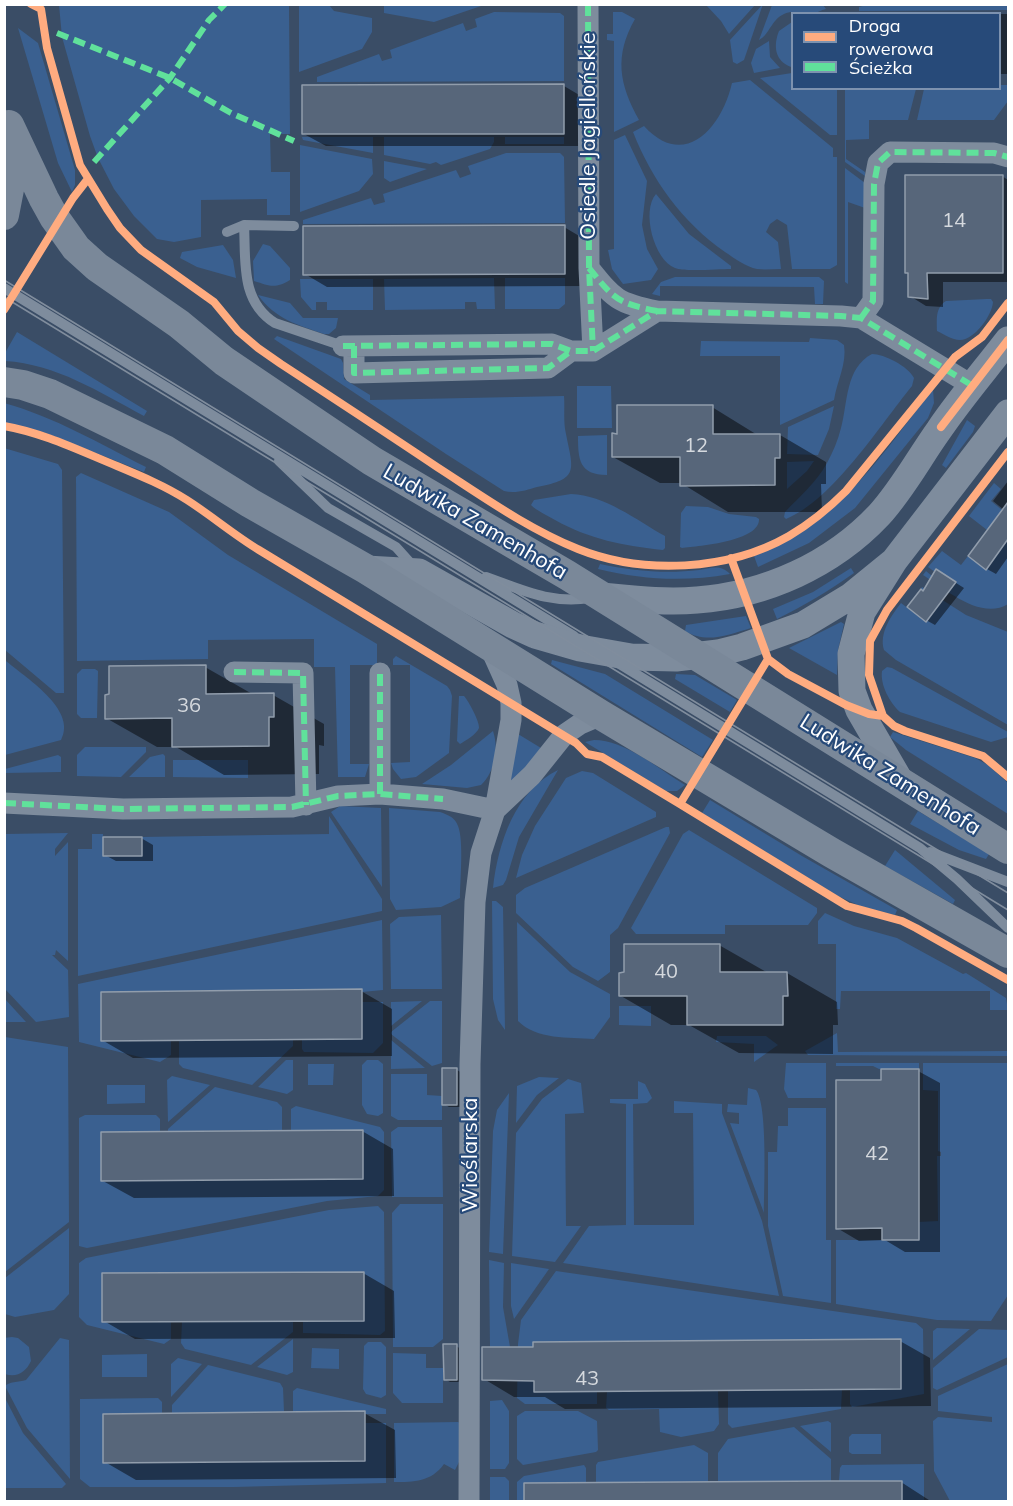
<!DOCTYPE html>
<meta charset="utf-8">
<style>
body{margin:0}
#map{position:relative;width:1013px;height:1506px;overflow:hidden;background:#3a4d66;font-family:Mulish,sans-serif}
canvas{display:block}
.frame{position:absolute;inset:0;border:6px solid #fff;pointer-events:none}
.legend{position:absolute;left:791px;top:12px;width:210px;height:78px;box-sizing:border-box;background:#274a79;border:2px solid #7d92af;margin:0;padding:8px 10px;list-style:none;font-size:18px;color:#fff}
.legend li{display:flex;align-items:center;gap:12px;height:30px}
.legend b{width:30px;border:2px solid #7d92af}
</style>
<div id="map">
<canvas width="1013" height="1506"></canvas>
<div class="frame"></div>
<ul class="legend">
<li><b style="height:8px;background:#ffac80"></b>Droga rowerowa</li>
<li><b style="height:8px;background:#60e19b"></b>Ścieżka</li>
</ul>
</div>
<script>
const c = document.querySelector('canvas').getContext('2d');
c.lineJoin = 'round';
function fill(path, color) { c.fillStyle = color; c.fill(path, 'evenodd'); }
function stroke(path, color, width, dash) { c.strokeStyle = color; c.lineWidth = width; c.lineCap = dash ? 'butt' : 'round'; c.setLineDash(dash || []); c.stroke(path); }
function drawText(font, color, halo, rows, align = 'center') {
  c.font = font + ' Mulish,sans-serif'; c.lineWidth = 4.5; c.setLineDash([]); c.textBaseline = 'middle'; c.strokeStyle = halo; c.fillStyle = color; for (const [text, x, y, turn = 0] of rows) {
    c.save(); c.translate(x, y); c.rotate((+turn || 0) * Math.PI / 180); c.textAlign = isNaN(turn) ? turn : align; if (halo) c.strokeText(text, 0, 0); c.fillText(text, 0, 0); c.restore();
  }
}
const green = new Path2D(`
 M763 4 744 60 737 64 733 62 730 40Z
 M59 5H289L290 134H270L271 172H290V215H267V199L201 200V237L174 242 157 239 134 216 114 189 98 158 90 136 62 37Z
 M299 5H329L334 11 372 18V32L362 49 299 72Z
 M384 5V4L484 5 434 22 384 13Z
 M706 5H755L729 34 721 21Z
 M823 5 826 9C821 10 817 13 812 14 802 15 794 9 784 14 771 20 770 34 759 40L772 5Z
 M866 5 1008 4V10L859 11V7Z
 M494 12 560 13 564 16V81L317 82V77L379 54 382 61 392 58 390 50 463 23 466 31 477 27 475 19Z
 M613 12H622L635 19C614 56 619 84 639 120L614 132V41L607 40V34H613Z
 M792 22V67H791C775 61 773 46 779 31Z
 M18 28 38 43 75 170V185L72 192 58 163Z
 M769 41 770 57 780 68 754 73 751 63 756 49Z
 M792 73V88L837 89V135H830L760 78Z
 M1000 77 1001 85H1008V101L994 120H917L924 89 1000 88Z
 M750 80 833 148V157H837V265L830 269H792L787 225 777 219 770 224 766 232 778 242 781 269C773 269 765 270 757 269 746 267 734 258 725 252 682 222 652 180 633 132L644 126C685 171 722 127 732 83Z
 M845 89H916L908 120H869V139L846 140V159L865 172V176L845 162Z
 M625 135 647 181 642 225 647 249 658 269 651 280 623 284 612 269 608 250 614 249V140Z
 M302 137H373V153L303 140Z
 M384 137H494V142L490 149 441 165 436 162 430 164 384 155Z
 M505 137H564V144H505Z
 M300 145 372 159 373 174 359 191 300 212Z
 M506 153H560L564 157 565 223 303 224V220L371 198 374 205 385 202 383 194 456 170 460 178 471 174 468 166Z
 M384 161 427 169 390 182 384 178Z
 M845 168 865 183V208L848 202V284L845 282Z
 M656 194 689 234 731 266V269C719 269 684 272 675 268 654 260 641 211 656 194Z
 M263 244 270 246 290 268V280C275 289 270 286 254 281L253 261Z
 M223 245 233 260 236 278 197 267 180 258 182 252Z
 M675 277H819L824 281 823 304H815L814 287 660 286V296L652 294 661 282Z
 M494 278 495 309H477L476 302H465V309L385 310 384 279Z
 M505 278H565V304L559 309H505Z
 M300 279H373V310H327V302H316V310H312L301 297Z
 M258 295 290 303 303 318H338L336 328 329 334H324C298 325 275 319 258 295Z
 M987 299H991L993 302C992 316 974 340 960 340 952 340 944 334 937 331 937 319 935 308 946 301Z
 M17 332 147 411 144 416C99 392 56 364 5 361V353Z
 M277 336 341 359 343 363 344 379 370 395V400L564 396C565 408 563 422 566 434 573 470 580 479 537 487 527 490 515 494 504 491L446 454 274 339Z
 M810 338 837 340 844 345C847 364 837 381 834 400L780 425V356H700L701 341 809 342Z
 M872 354C884 354 908 366 914 378L912 386C880 425 833 500 786 519L784 517 785 512C800 496 816 483 827 463 833 452 838 440 841 428 848 403 845 368 872 354Z
 M577 386H611L612 428H577Z
 M933 389 934 403 928 418 855 508 809 543 758 567 754 556C840 522 879 458 933 389Z
 M4 403C55 417 100 444 146 467L144 472 43 432 5 423Z
 M834 406 829 429 818 455 787 454 788 427Z
 M967 420 975 426 973 432 946 468 942 465Z
 M607 435V475C579 475 578 459 578 436Z
 M4 448 58 464 62 470 64 693H56L5 650Z
 M814 461 807 471 787 489V462Z
 M81 473 169 512 228 555 377 644V665H350V764H369L365 777H338L335 667H314V639L208 640V659L77 661 76 477Z
 M994 483 1001 489 991 501 1008 515V604C981 621 945 589 923 575L926 571 932 576 931 578 951 590 956 582 937 569 935 572 928 567 942 551 961 565 968 556 986 569 1001 549 984 535 987 530 969 516Z
 M571 494C605 495 636 520 665 536V548L663 550C624 546 589 539 555 520 547 515 537 511 531 505L534 500Z
 M686 506 708 507 729 514 756 517 759 519C760 541 700 546 682 548L680 547 681 513Z
 M600 564C633 571 666 574 699 570 711 568 721 564 730 574 685 582 643 580 598 569Z
 M851 568 854 573C829 591 805 605 777 619L773 609 813 592Z
 M922 587 966 615 1008 632V725L896 660 884 650C879 633 891 616 901 603L925 621 939 603 921 589Z
 M746 616 751 628C728 635 706 644 685 631L686 625Z
 M841 622 844 624 838 650 837 675 789 648Z
 M396 656 447 686 450 690 452 696 449 753 416 777 401 779 393 769 391 763 410 762V665H393V659Z
 M5 660C24 677 78 709 61 740L5 755Z
 M552 660 605 674 713 740 702 757 551 664Z
 M887 667 892 668 1008 732V737L991 742 900 712C890 703 880 685 882 671Z
 M82 669H95L98 671 97 718H81L77 714V674Z
 M676 674 695 675 737 700 730 712 675 679Z
 M459 696H464C468 700 480 722 479 728 477 734 465 741 460 744L457 741Z
 M493 731C499 749 495 772 481 785L467 788 422 784 451 765Z
 M893 732 975 758 988 765 1008 783V814L906 750 890 737Z
 M518 734 541 748 510 788V769Z
 M594 740C625 740 659 769 685 785L677 791H666L585 742Z
 M85 747H146V752L121 777 77 776V755Z
 M163 754 165 756V777H129L150 757Z
 M58 755 61 757V772L5 773V769Z
 M173 760H248V778L173 777Z
 M558 770 519 837 506 880 503 885 493 888C498 843 515 791 558 770Z
 M582 771 593 773 656 812V817L516 878 522 855 535 826 566 778Z
 M710 800 802 856 897 910 895 915 860 906 838 896 702 813Z
 M340 806 381 808 382 887 331 812Z
 M389 808 440 812C448 815 455 817 458 826 464 841 460 881 460 898L441 907 396 910 390 899Z
 M918 811 989 854 986 859 959 850 910 824Z
 M329 816 382 899V911L78 976V849H92V834H103L104 856H142V837L329 834Z
 M666 827H669L670 833 618 928 610 935V972L598 981 573 967 516 913V895L525 888Z
 M689 830 817 908V913L808 925H725V934H636L631 928 683 834Z
 M68 833 55 849V856L68 842V961L56 950 55 955H52L68 970 69 1017 36 1022 5 989V834Z
 M895 850 955 900 953 904 885 866Z
 M492 901H496L503 907 505 1030 498 1020 493 999Z
 M825 913 854 926 897 938 963 974 966 973 1006 998 1008 1010H990V991H841L840 1009H836V944H818V921Z
 M441 915 442 989H391L390 924 399 917Z
 M382 920 383 990 362 992 361 989 101 992V1041L171 1040V1055L160 1062 79 1042 78 984Z
 M517 922 570 972 610 994V1017L594 1039C568 1037 537 1040 518 1021Z
 M4 999H5L26 1022H5Z
 M422 1001 391 1026V1002Z
 M430 1001H442V1063L432 1066 391 1034V1032Z
 M362 1002H383V1043L373 1053 304 1052 302 1049V1039Z
 M619 1006H651V1026L619 1025Z
 M837 1033 838 1052 1008 1051V1056L808 1055 805 1051Z
 M717 1036H766L778 1045 754 1062V1044L716 1042Z
 M5 1037 68 1047 69 1222 5 1272Z
 M293 1039V1046L252 1085 183 1068 179 1064V1040Z
 M391 1040 425 1068 391 1069Z
 M286 1060H293V1090L287 1094 258 1087Z
 M367 1060H378L383 1064V1113L378 1116 367 1114 362 1105V1065Z
 M786 1063H826V1098H788L784 1089Z
 M836 1063H919V1069H879L873 1066H836Z
 M923 1063H1008V1295L991 1321 937 1320 836 1304V1240H918V1222L938 1221 937 1156H941V1152L938 1151V1091L923 1090Z
 M308 1064H334L333 1085H308Z
 M391 1074H427V1095L442 1096V1120H398L391 1116Z
 M172 1076 210 1085 168 1122 167 1080Z
 M539 1077 559 1078 537 1095 516 1123 517 1086Z
 M568 1079 581 1083 584 1113 565 1114 566 1226H581L555 1262 512 1256 516 1133 542 1099Z
 M638 1081 645 1084 652 1098 647 1103 633 1104 634 1225H694L693 1113H674V1101L722 1104V1113L762 1221 779 1296 563 1263 589 1226 626 1225V1104L610 1103V1099H638Z
 M107 1085H145V1103L107 1104Z
 M215 1087 277 1102 282 1107V1130L168 1131V1129Z
 M748 1088 756 1090C768 1105 764 1190 764 1213L730 1123 739 1124V1113L727 1112 728 1104 747 1105Z
 M509 1093 503 1254 489 1252 493 1131 497 1110Z
 M296 1106 380 1127 384 1132V1190L378 1196 327 1201 87 1248 79 1246V1118L85 1115H156L160 1119V1131L101 1132 102 1181 363 1179V1130H291V1109Z
 M788 1108H826V1240H831V1303L783 1296 768 1226V1152H777L778 1126H788Z
 M398 1127H442L443 1197H392L391 1132Z
 M400 1204H443V1339L433 1347H393L392 1213Z
 M378 1206 384 1212 385 1331 380 1335 303 1333V1321H364L363 1272 102 1273V1322H171V1339L164 1344 87 1325 79 1317V1263L86 1258 329 1210Z
 M69 1228V1294L54 1310 15 1317 5 1314V1278Z
 M489 1260 504 1263 503 1307 510 1347H490Z
 M511 1263 549 1269 514 1319 511 1306Z
 M556 1271 916 1323 923 1329 924 1394 852 1407 850 1404V1390L901 1389 900 1339 533 1343 534 1392H597V1404H525L517 1398 518 1344 521 1320Z
 M293 1321V1332L251 1365 185 1349 181 1343 182 1322Z
 M937 1328 970 1329 933 1360V1331Z
 M979 1329 1008 1330V1357L937 1390 933 1388V1368Z
 M12 1337 18 1338 29 1347 31 1361C26 1372 17 1378 5 1374L4 1338Z
 M60 1338 69 1340 70 1479 27 1428 5 1386C8 1382 19 1382 26 1380Z
 M293 1339V1372L287 1375 257 1367Z
 M368 1342H381L386 1347V1395L381 1398 366 1394 363 1389 364 1346Z
 M312 1348 339 1349V1369L311 1368Z
 M393 1353 426 1354V1368H443V1403H402L393 1393Z
 M147 1354V1377H102V1355Z
 M178 1358 202 1364 171 1397V1364Z
 M1008 1364V1501H950L934 1471 933 1421 938 1417 992 1422V1417L938 1411V1396Z
 M208 1365 280 1383 283 1388 284 1412 172 1413V1405Z
 M297 1388 386 1409V1414H365V1411L293 1412V1391Z
 M842 1390 841 1409 732 1428 728 1424V1390Z
 M718 1391 719 1424 714 1431 681 1437 660 1432 659 1409 609 1410 606 1408 607 1392Z
 M5 1398 23 1433 66 1484 62 1488H5Z
 M158 1398 162 1402V1413L103 1414 104 1463 365 1461V1423H386V1483L234 1487H90L80 1479V1399Z
 M502 1400 509 1411V1463L505 1469H490V1401Z
 M525 1411H578L597 1421 598 1450 596 1452 523 1465 517 1459V1416Z
 M828 1421 831 1423V1452L800 1426Z
 M458 1422 463 1425 459 1462 455 1470 444 1464C431 1482 414 1482 394 1482V1423Z
 M794 1427 831 1459V1481L718 1482V1453L728 1439Z
 M852 1434H881V1454H852L849 1452V1437Z
 M694 1445 708 1453V1482L596 1483V1465L598 1462Z
 M924 1464V1501H902L901 1481H839L840 1468 842 1465Z
 M584 1465 586 1468V1483L534 1501 517 1502V1482L524 1476Z
 M490 1477H505L509 1481V1501H490Z`);
const shadow = new Path2D(`
 M1000 14H1008V74H1000Z
 M564 86 586 99V146H326L304 134Z
 M1002 176 1008 180V282H943V307L926 306 910 296V275L906 272Z
 M564 227 586 240V286L327 287 305 274Z
 M712 407 759 436 780 435 826 462V484H821L822 512H728L681 483H660L613 457 619 435Z
 M1008 481V557L996 574 987 569 1004 510 993 501Z
 M945 576 964 588 935 625 926 620 924 592Z
 M205 667 254 695H273L324 724V746L319 745V774L224 775 176 747H157L106 718 111 696Z
 M141 838 153 845V861H116L105 855Z
 M719 945 768 973H787L837 1002 838 1025H833V1054L739 1053 689 1025H671L621 996Z
 M361 991 392 1009V1056L133 1058 102 1040Z
 M457 1070 462 1073V1107H449L444 1104Z
 M918 1071 940 1083V1252H905L885 1240 859 1241 837 1228 883 1082Z
 M362 1131 393 1149 394 1196 134 1198 103 1181Z
 M363 1273 394 1291 395 1338 135 1339 104 1321Z
 M900 1341 930 1358 931 1406 565 1409 545 1397H514L484 1379Z
 M456 1346 461 1349V1382H450L445 1379Z
 M364 1413 395 1430 396 1478 136 1480 105 1462Z
 M901 1482 932 1502H536Z`);
const building = new Path2D(`
 M564 84V134H302V85Z
 M905 175H1003V273H927L928 299 908 297V273H905Z
 M565 225V274L303 275V226Z
 M617 405H713V434H780V458H775V485L680 486V457H612V433L617 434Z
 M1008 502V539L986 570 968 556Z
 M936 569 956 582 926 622 907 607 921 589 923 591Z
 M206 665V694L274 693V717H269V746L172 747V718L105 719V695L109 694V666Z
 M103 837H142V856H103Z
 M624 944H720V972H787L788 996H783V1025H687V996H619V973L624 972Z
 M362 989V1039L101 1041V992Z
 M442 1068H457V1105H442Z
 M881 1069H919V1240H882V1228L836 1229V1080H881Z
 M363 1130V1179L101 1181V1132Z
 M364 1272V1321L102 1322V1273Z
 M901 1339V1389L534 1392V1381L482 1380V1347H533V1342Z
 M443 1344H457V1380H444Z
 M365 1411V1461L103 1463V1414Z
 M831 1481H902V1502H524V1483Z`);
const service = new Path2D(`
 M244 225C246 261 240 301 275 323L343 346
 M227 232 244 225 294 226
 M4 288 574 636
 M279 461 328 508 396 547 414 567
 M486 577C523 590 549 604 590 598
 M618 663 920 848 957 879 1008 928
 M930 852 1008 882`);
const minor = new Path2D(`
 M588 4 589 268 593 351
 M589 268C614 299 617 303 657 311
 M861 318 873 301 874 184 878 163 890 152 994 153 1008 157
 M343 346 552 344 571 351H593L657 311 841 316 861 318 973 386
 M354 346V373L548 368 571 351
 M234 672 303 673 306 805
 M380 794V673
 M4 803 123 809 292 807 338 796 380 794 443 799 495 810
 M495 810 532 775 564 735 580 724 601 715
 M469 1502 470 1064 475 902 481 853 495 810 511 720V703L507 685 489 645`);
const tertiary = new Path2D(`
 M366 569 419 572 513 625 535 635 580 648 631 657 676 658 718 653 742 647 803 625 851 596 894 561
 M602 596C633 599 666 603 697 600 765 595 832 565 879 515 902 490 919 458 939 430 960 399 985 370 1008 340
 M899 779 859 710 852 691 851 654 862 612 894 561 1008 413`);
const secondary = new Path2D(`
 M9 125 44 199 54 217 76 248 97 267 179 324 224 361 372 461 567 575 1008 849
 M4 215 12 174 10 140
 M4 382 23 385 50 394 165 450 250 503 366 569 601 715 832 853 1008 953`);
const tram = new Path2D(`
 M4 280 1008 893
 M4 297 1008 910`);
const quiet = new Path2D(`
 M588 4 589 268 593 351
 M57 33 170 78 231 113 294 141
 M94 162 170 78 209 20 225 4
 M589 268C614 299 617 303 657 311
 M861 318 873 301 874 184 878 163 890 152 994 153 1008 157
 M343 346 552 344 571 351H593L657 311 841 316 861 318 973 386
 M354 346V373L548 368 571 351
 M234 672 303 673 306 805
 M380 794V673
 M4 803 123 809 292 807 338 796 380 794 443 799`);
const cycleway = new Path2D(`
 M31 4 41 9 47 48 80 165 107 209 120 228 141 250 214 302 238 331 258 348 281 364C333 398 385 432 437 467 482 496 528 529 578 549 643 575 728 571 789 536 811 523 829 508 846 491L955 357 982 337 1008 303
 M4 310 73 198 87 180
 M4 426C44 433 80 451 117 466 141 476 165 486 187 500 212 516 234 535 259 550L576 743 587 754 602 757 680 804 768 659
 M941 427 1008 340
 M1008 452 887 610 870 641 869 675 883 716 894 726 905 731 983 756 1008 777
 M731 558 768 659 788 674 846 705 869 714 883 716
 M680 804 847 906 902 921 916 928 1008 980`);
const numberNames = [
 ["14",954,221],
 ["12",696,446],
 ["36",189,706],
 ["40",666,972],
 ["42",877,1154],
 ["43",587,1379]
];
const streetNames = [
 ["Osiedle Jagiellońskie",588,136,-90],
 ["Ludwika Zamenhofa",475,522,30],
 ["Ludwika Zamenhofa",890,775,32],
 ["Wioślarska",470,1155,-90]
];
fill(green, '#3a6090');
fill(shadow, '#0007');
fill(building, '#57667a');
stroke(building, '#919dac', 1.5);
stroke(service, '#7e8c9d', 10);
stroke(minor, '#7e8c9d', 21);
stroke(tertiary, '#7e8c9d', 27);
stroke(secondary, '#7a8899', 30);
stroke(tram, '#808d9d', 1.5);
stroke(quiet, '#60e19b', 6, [12, 6]);
stroke(cycleway, '#ffac80', 8);
drawText('20px', '#d5d9de', null, numberNames);
drawText('22px', '#fff', '#274a79', streetNames);
</script>
